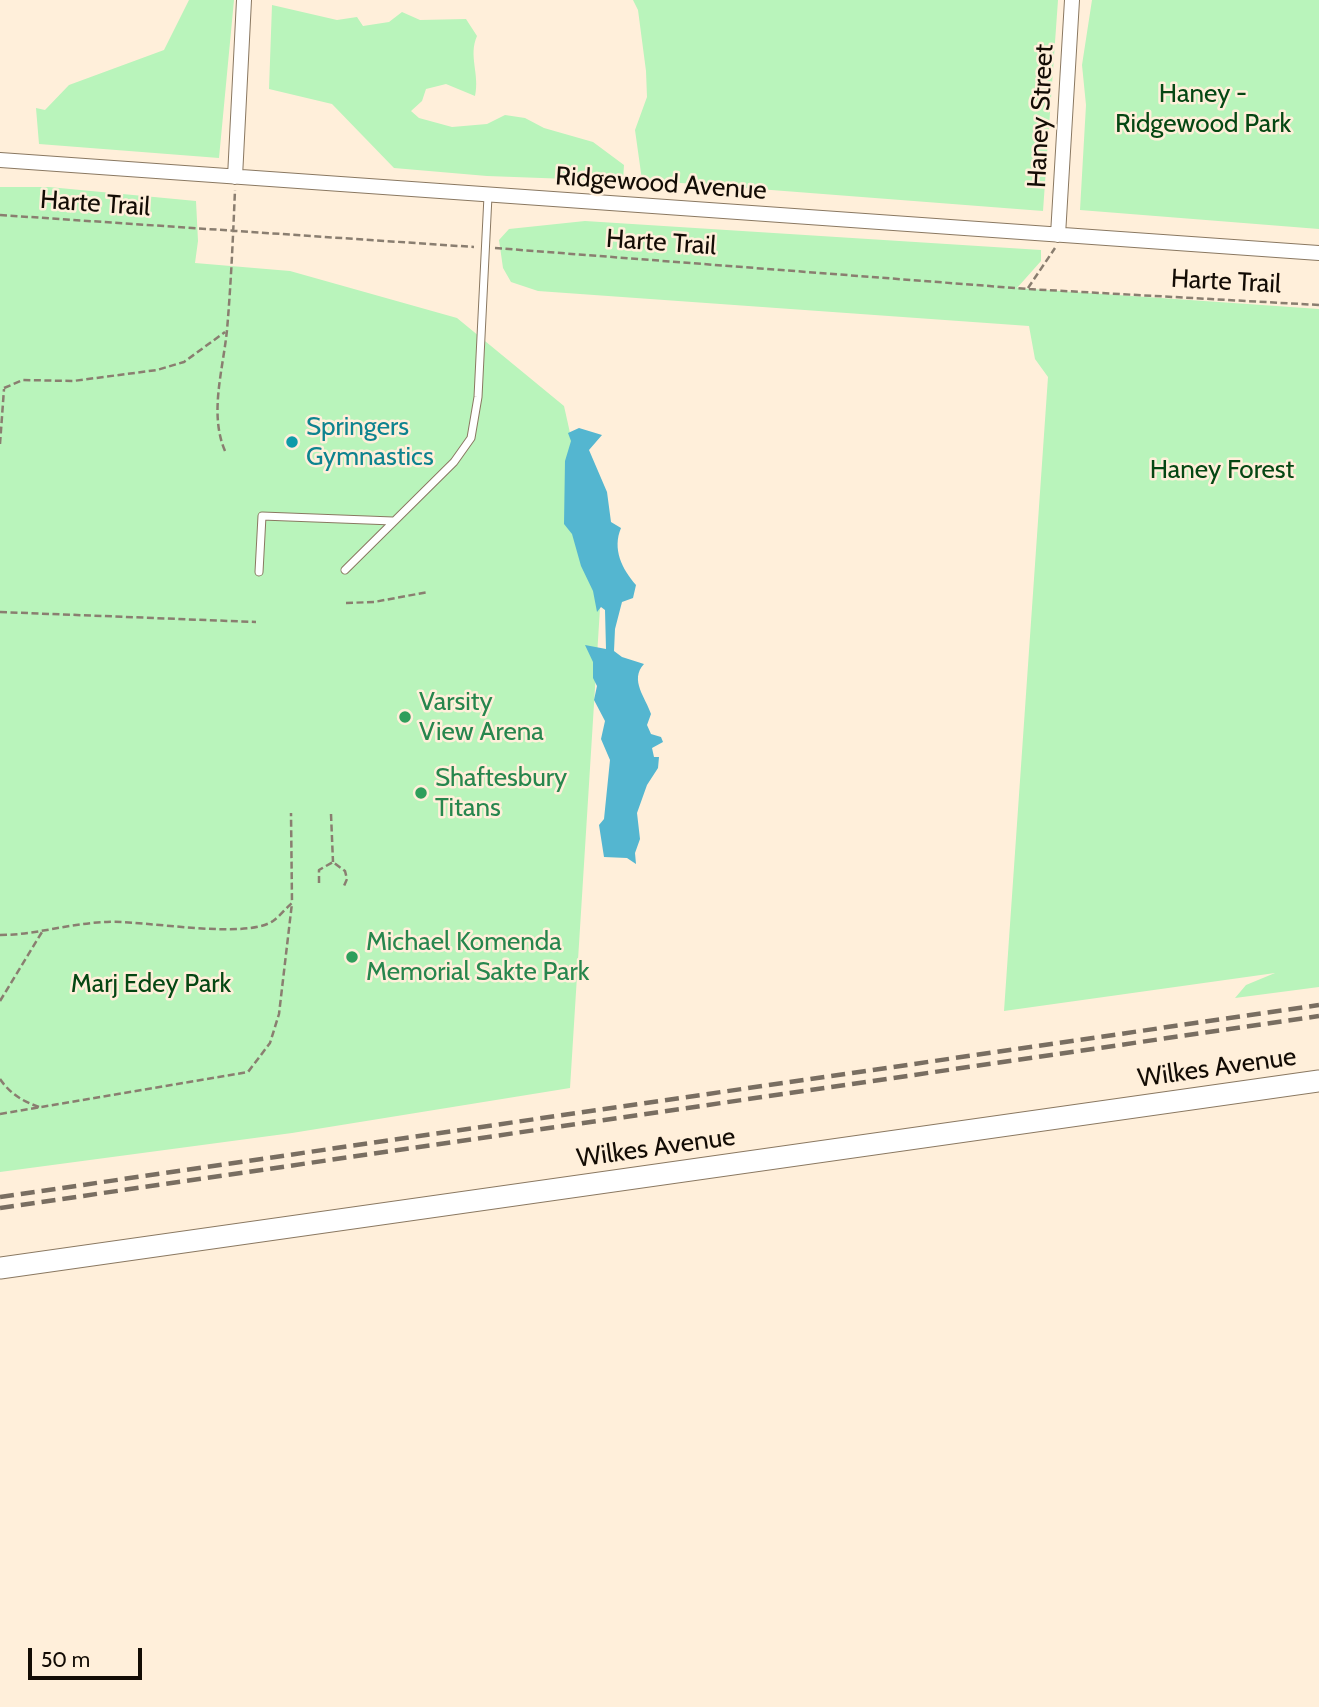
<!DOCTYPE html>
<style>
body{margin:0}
#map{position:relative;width:1319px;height:1707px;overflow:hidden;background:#ffefda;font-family:Cabin,sans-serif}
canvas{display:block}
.scale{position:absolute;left:28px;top:1648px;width:114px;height:32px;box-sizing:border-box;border:4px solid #130c05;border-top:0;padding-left:9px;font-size:21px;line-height:24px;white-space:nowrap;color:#130c05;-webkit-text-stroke:5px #ffefda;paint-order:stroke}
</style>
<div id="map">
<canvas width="1319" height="1707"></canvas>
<div class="scale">50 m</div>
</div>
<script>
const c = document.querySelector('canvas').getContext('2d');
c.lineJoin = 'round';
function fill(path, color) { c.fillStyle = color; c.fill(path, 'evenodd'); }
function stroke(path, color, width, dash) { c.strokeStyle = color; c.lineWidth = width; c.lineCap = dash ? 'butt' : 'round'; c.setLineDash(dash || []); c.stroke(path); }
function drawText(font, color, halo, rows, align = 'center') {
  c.font = font + ' Cabin,sans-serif'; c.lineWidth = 5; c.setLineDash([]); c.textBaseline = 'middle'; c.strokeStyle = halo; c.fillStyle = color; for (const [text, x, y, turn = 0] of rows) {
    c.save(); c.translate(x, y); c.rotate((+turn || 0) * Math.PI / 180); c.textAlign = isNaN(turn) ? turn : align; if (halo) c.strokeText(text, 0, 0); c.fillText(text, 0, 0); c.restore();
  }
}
const green = new Path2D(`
 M189 0H234L219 158 39 144 36 108 45 110 69 85 164 50Z
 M633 0H1058L1043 211 642 180 635 130 647 97 646 71 638 10Z
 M1092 0H1319V229L1080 210 1086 105 1082 65Z
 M272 5 337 20 357 17 363 26 389 22 402 12 420 20 466 19 477 36C468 56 480 74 475 96L446 84 426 89 422 101 411 111 419 118 452 127 487 124 505 115 525 118 544 128 593 142 624 165 623 181 487 176 394 168 332 104 269 89Z
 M0 187H49L196 201 198 241 195 263 290 271 457 318 564 406 602 576 570 1088 292 1133 0 1172Z
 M585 221 1041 250V261L1017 288 1319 309V987L1235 998 1246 985 1275 973 1004 1011 1048 377 1035 359 1029 326 538 291 511 282 503 268 499 240 509 229Z`);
const water = new Path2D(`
 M579 428 602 435 589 450 607 492 611 522 621 528C612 549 622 569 636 585L633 598 622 602 615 629 614 651 622 657 644 664C629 680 646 698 651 714L647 725 651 734 661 737 663 742 652 748 654 757H659L658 768 647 785 637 813 640 839 635 853 636 864 627 858 604 857 599 825 604 819 610 760 601 739 605 721 594 700 597 686 593 678V662L585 645 606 649 605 610 601 607 597 612 593 591 581 566 572 534 564 524 565 461 571 441 568 433Z`);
const path = new Path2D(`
 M0 215 474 247
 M495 248 1028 289 1319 305
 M1028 288 1055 248
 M4 388 23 380 73 381 157 370 184 362 225 332
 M0 444 4 389
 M225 451C209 414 223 370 227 330 231 284 233 237 235 190
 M346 603 374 602 428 592
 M0 612 256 622
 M331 814 333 862
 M319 883V870L333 862 345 871 347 879 344 886
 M0 935C36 935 70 923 107 922 144 920 245 940 273 921 280 916 286 908 292 903L291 813
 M0 1001 42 932
 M0 1079C11 1095 24 1102 42 1108
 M0 1114 248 1072 270 1043 279 1014 292 903`);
const service = new Path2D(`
 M345 570 454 462 471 438 478 397 488 196
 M259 572 262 516 393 521`);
const minor = new Path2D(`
 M0 160 1319 253
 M235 177 244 0
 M1058 235 1072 0`);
const secondary = new Path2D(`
 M0 1268 1319 1081`);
const rail = new Path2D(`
 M0 1197 1319 1005
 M0 1208 1319 1016`);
const markers = [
 [292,442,7,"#0f9aa8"],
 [405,717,7,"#2e9e5b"],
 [421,793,7,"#2e9e5b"],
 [352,957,7,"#2e9e5b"]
];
const parkNames = [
 ["Haney -",1203,94],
 ["Ridgewood Park",1203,124],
 ["Haney Forest",1222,470],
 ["Marj Edey Park",151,984]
];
const streetNames = [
 ["Haney Street",1041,116,-87],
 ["Ridgewood Avenue",661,184,4],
 ["Harte Trail",95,204,4],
 ["Harte Trail",661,243,4],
 ["Harte Trail",1226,282,3],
 ["Wilkes Avenue",1217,1068,-8],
 ["Wilkes Avenue",656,1148,-8]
];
const cultureNames = [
 ["Springers",306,427],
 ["Gymnastics",306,457]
];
const leisureNames = [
 ["Varsity",419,702],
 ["View Arena",419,732],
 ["Shaftesbury",435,778],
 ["Titans",435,808],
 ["Michael Komenda",366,942],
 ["Memorial Sakte Park",366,972]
];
fill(green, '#b9f4bb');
fill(water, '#54b6d0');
stroke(service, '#8a7861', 9);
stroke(minor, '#8a7861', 16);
stroke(secondary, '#8a7861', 23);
stroke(path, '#8a7e70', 2.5, [7, 3.5]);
stroke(service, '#fff', 7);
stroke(minor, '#fff', 14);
stroke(secondary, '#fff', 21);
stroke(rail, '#796e61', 4.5, [14, 7]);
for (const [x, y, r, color] of markers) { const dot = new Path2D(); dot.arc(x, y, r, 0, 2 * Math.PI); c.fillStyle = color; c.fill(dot); stroke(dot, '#ffefda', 2.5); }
drawText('26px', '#054713', '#ffefda', parkNames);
drawText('26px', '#130c05', '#ffefda', streetNames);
drawText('26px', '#0d838f', '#ffefda', cultureNames, 'left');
drawText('26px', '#27864d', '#ffefda', leisureNames, 'left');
</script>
